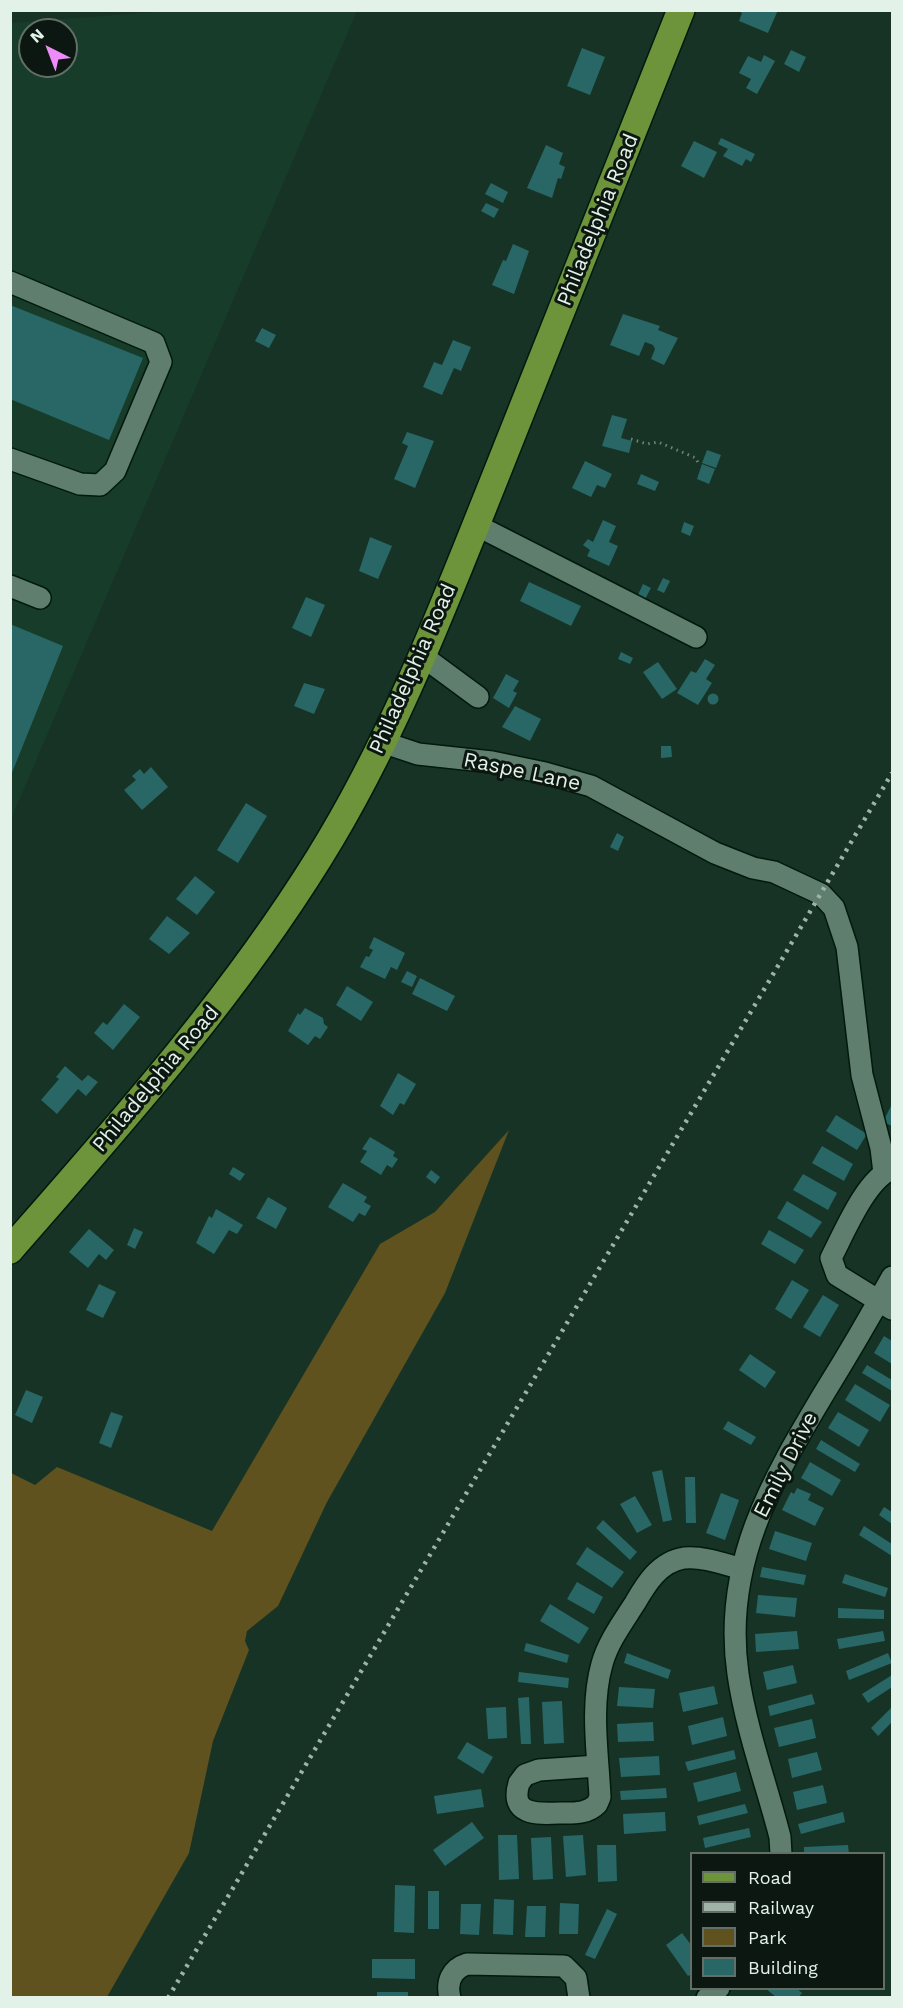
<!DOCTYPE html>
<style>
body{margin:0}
#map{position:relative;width:903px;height:2008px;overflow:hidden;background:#173325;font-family:"Work Sans",sans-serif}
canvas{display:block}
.frame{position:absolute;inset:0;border:12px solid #e2f2e8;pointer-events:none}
.legend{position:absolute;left:690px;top:1852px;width:195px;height:138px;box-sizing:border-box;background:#0c1711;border:2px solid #626f67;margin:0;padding:8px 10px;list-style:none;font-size:18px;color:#e2f2e8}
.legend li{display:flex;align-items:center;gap:12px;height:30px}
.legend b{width:30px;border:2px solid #626f67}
.north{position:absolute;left:18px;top:18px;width:60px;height:60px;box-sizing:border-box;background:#0c1711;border:2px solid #626f67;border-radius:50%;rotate:318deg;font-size:16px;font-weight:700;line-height:24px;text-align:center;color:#e2f2e8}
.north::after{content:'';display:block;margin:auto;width:21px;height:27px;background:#ed8cf9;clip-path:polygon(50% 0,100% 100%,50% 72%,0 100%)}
</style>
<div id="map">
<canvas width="903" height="2008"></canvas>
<div class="frame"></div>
<ul class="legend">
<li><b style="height:8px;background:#6d943b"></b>Road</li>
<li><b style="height:8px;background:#9fb3a8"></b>Railway</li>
<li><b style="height:16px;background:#5f521e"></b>Park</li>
<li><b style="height:16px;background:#286765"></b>Building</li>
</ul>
<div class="north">N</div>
</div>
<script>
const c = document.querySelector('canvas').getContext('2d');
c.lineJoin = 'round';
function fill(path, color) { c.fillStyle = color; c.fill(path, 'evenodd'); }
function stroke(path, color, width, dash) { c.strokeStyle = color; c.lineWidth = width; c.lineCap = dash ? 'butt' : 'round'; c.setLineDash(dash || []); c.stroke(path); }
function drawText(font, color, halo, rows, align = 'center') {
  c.font = font + ' "Work Sans",sans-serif'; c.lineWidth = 6; c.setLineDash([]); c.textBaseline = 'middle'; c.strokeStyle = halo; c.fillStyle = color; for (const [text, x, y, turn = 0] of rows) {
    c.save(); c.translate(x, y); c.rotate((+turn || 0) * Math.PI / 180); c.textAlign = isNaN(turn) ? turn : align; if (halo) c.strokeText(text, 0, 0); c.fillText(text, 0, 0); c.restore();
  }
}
const built = new Path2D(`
 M181 10 357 11 11 819V23ZM30 30H66V66H30Z`);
const green = new Path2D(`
 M509 1130 445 1293 327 1502 278 1606 247 1631 245 1641 249 1650 213 1741 189 1853 107 1997H11V1473L35 1485 57 1467 212 1531 380 1244 435 1212Z`);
const building = new Path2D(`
 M737 10H778L768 33 739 21 742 13Z
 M582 48 605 57 590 95 567 86Z
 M791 50 806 57 799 72 784 64Z
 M764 55 775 61 757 94 746 88 751 79 739 73 748 56 761 62Z
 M721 138 755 154 751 162 746 159 742 166 723 156 728 149 718 144Z
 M694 141 717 152 704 178 681 166Z
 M546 145 563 153 559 164 565 167 561 179 558 178 552 198 527 188Z
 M491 183 508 192 503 203 485 194Z
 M486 203 499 209 494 218 481 211Z
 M513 244 529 251 514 294 492 285 503 260 506 261Z
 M10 305 143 358 109 440 10 399Z
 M623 314 660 326 658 330 678 338 664 365 651 359 655 349 653 345 645 342 639 356 610 345Z
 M262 328 276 335 269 348 255 341Z
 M453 340 471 347 461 371 454 368 442 395 423 387 434 362 442 365Z
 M612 415 627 419 621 438 632 441 629 453 602 446Z
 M407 432 434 441 415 488 394 479 408 446 402 443Z
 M707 450 721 455 716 468 702 463Z
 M585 461 612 474 605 488 597 485 591 497 572 488Z
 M702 464 715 469 709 484 697 479Z
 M641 474 659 482 655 491 637 484Z
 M603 520 616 526 609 542 618 546 609 566 587 556 590 550 583 545 588 539 593 542Z
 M684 522 694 526 690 536 681 532Z
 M370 537 392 546 378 579 359 571Z
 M663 578 670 581 664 593 657 590Z
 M529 582 581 606 571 626 520 601Z
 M643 584 651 588 644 601 637 597Z
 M306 597 325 605 311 637 292 628Z
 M10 624 63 646 11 775H10Z
 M621 652 633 658 630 664 618 659Z
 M705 659 715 665 706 679 712 683 698 705 677 693 691 671 696 673Z
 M658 662 677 689 662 699 643 672Z
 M506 674 519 681 513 691 517 693 509 708 493 698Z
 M304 683 325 689 314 714 294 706Z
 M707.5 699a5.5 5.5 0 1 1 11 0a5.5 5.5 0 1 1-11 0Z
 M515 706 541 719 530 741 502 727Z
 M661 746H671L672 757 661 758Z
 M151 767 168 787 142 810 124 790 136 780 132 776 140 769 144 774Z
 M246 803 267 816 238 863 217 850Z
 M617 833 624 837 618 851 610 847Z
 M195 876 215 892 197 915 176 899Z
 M167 916 190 933 169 954 149 939Z
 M374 937 405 953 397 970 391 967 385 979 360 967 366 956 369 957 373 950 369 948Z
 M407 971 417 976 412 987 401 982Z
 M420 978 455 996 447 1011 412 994Z
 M347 986 373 1002 361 1021 336 1005Z
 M124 1004 140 1017 113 1050 94 1033 103 1022 107 1025Z
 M305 1008 323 1018 324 1024 328 1027 320 1039 315 1036 308 1045 288 1031 298 1013 300 1015Z
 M65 1066 82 1081 88 1075 98 1082 86 1096 78 1089 57 1114 41 1100 59 1079 56 1077Z
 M398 1073 416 1084 404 1105 400 1103 393 1115 380 1106Z
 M892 1104V1126L883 1122Z
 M836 1115 867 1134 857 1150 826 1131Z
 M370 1137 395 1152 393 1156 398 1159 392 1168 387 1165 381 1175 360 1162 367 1151 362 1149Z
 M822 1146 853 1164 844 1181 812 1163Z
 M233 1167 245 1174 240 1181 229 1174Z
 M431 1170 440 1177 435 1184 426 1177Z
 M803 1174 837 1193 828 1210 793 1190Z
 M343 1183 367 1197 364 1202 371 1206 365 1216 359 1213 353 1222 328 1207Z
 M268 1197 287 1208 276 1229 256 1218Z
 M787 1201 822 1222 811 1238 777 1218Z
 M216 1209 243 1225 237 1234 229 1230 214 1254 196 1243 209 1216 212 1218Z
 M134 1228 143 1232 135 1249 127 1245Z
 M89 1229 114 1250 106 1260 99 1254 88 1268 69 1252Z
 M769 1230 804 1250 795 1264 761 1244Z
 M792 1280 809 1290 791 1319 775 1309Z
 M99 1284 116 1292 103 1318 86 1310Z
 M823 1295 839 1305 820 1337 803 1327Z
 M884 1336 892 1341V1364L874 1353Z
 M750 1354 776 1372 765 1388 739 1370Z
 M867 1365 892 1380V1391L862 1373Z
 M855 1384 890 1405 880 1422 845 1400Z
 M26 1390 43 1397 32 1423 15 1415Z
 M111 1412 123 1416 111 1448 99 1443Z
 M838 1412 869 1430 859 1447 828 1428Z
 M728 1421 756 1437 751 1445 723 1429Z
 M821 1440 860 1464 855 1472 816 1449Z
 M810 1462 841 1480 832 1496 801 1478Z
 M662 1470 672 1520 663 1522 652 1472Z
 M685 1477H695L696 1523H686Z
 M797 1488 811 1494 808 1500 824 1508 815 1526 782 1510 791 1492 794 1494Z
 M721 1493 739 1500 725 1540 706 1533Z
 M635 1496 652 1525 637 1533 620 1504Z
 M884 1507 892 1512V1524L879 1515Z
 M603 1520 637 1552 630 1560 596 1528Z
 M864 1526 892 1544V1556L859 1535Z
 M775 1531 812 1543 806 1561 769 1549Z
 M587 1547 624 1572 612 1588 576 1564Z
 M762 1567 806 1575 804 1585 760 1577Z
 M845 1574 888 1588 885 1597 842 1583Z
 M577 1582 603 1597 594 1614 567 1599Z
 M758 1595 797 1598 795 1617 756 1613Z
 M550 1604 589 1628 579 1644 540 1621Z
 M838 1608 884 1610V1619L838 1618Z
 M797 1631 799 1649 756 1652 755 1634Z
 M883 1631 885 1641 839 1649 837 1639Z
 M526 1643 569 1655 567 1663 524 1651Z
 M627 1653 671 1670 668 1679 624 1663Z
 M888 1653 892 1663 849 1680 846 1671Z
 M793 1665 797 1683 767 1690 763 1672Z
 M519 1672 569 1678 568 1688 518 1682Z
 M892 1675V1687L868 1703 862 1694Z
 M714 1686 718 1704 683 1712 679 1693Z
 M619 1687 655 1689 653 1708 617 1706Z
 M812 1694 815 1704 770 1716 768 1706Z
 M529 1697 531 1744H521L518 1698Z
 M562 1701 564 1743 544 1744 542 1702Z
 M506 1707 507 1738 488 1739 486 1708Z
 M892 1707V1722L878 1736 871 1728Z
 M723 1717 727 1736 692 1745 688 1726Z
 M812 1719 816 1738 779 1747 774 1728Z
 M653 1722 654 1741 618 1742 617 1724Z
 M467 1742 493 1757 483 1774 457 1758Z
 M734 1750 736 1759 688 1771 685 1762Z
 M817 1752 822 1770 792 1778 788 1759Z
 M659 1756 660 1775 621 1777 619 1758Z
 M736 1772 741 1791 698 1802 693 1783Z
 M823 1785 827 1803 797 1810 793 1792Z
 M666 1788 667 1798 621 1800 620 1791Z
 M481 1789 484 1807 437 1814 434 1796Z
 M745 1804 748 1813 699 1825 697 1816Z
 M665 1812 666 1831 624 1834 623 1814Z
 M843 1812 845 1822 801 1834 798 1824Z
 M472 1822 484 1838 445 1866 433 1850Z
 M749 1828 751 1837 705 1848 703 1838Z
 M498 1835H517L519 1879 499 1880Z
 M583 1835 586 1875 566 1877 563 1836Z
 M551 1837 553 1879 533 1880 531 1838Z
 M597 1845H616L617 1881 598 1882Z
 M848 1845 849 1854H804V1847Z
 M395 1885 415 1886 414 1933 394 1932Z
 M428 1891H439V1929H428Z
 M494 1899 514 1900 513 1935 493 1934Z
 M560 1903 579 1904 578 1934H559Z
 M461 1904H481L479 1935 460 1934Z
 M527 1906H546L545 1937H525Z
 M607 1909 617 1914 595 1959 585 1955Z
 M682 1933 692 1946V1974L688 1976 666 1945Z
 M372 1959H415V1979L372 1978Z
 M765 1988H796L802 1993 798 1998H777Z
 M377 1992H408V1998H377Z`);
const path = new Path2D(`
 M631 439 647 444 658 442 696 458 699 465`);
const minor = new Path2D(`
 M10 282 154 343 161 362 115 471 100 485 80 484 10 459
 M476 525 696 637
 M10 586 40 598
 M421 655 478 697
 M382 742 418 754 492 762 545 773 591 786 715 853 753 868 774 872 821 894 834 908 847 947 862 1075 881 1148 884 1173
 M892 1169C866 1179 844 1233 831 1258L837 1275 892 1309
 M598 1766 539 1770 525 1775 519 1783C509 1816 538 1814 561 1813 574 1813 587 1814 597 1804L600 1797C598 1754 590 1706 602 1664 608 1642 623 1622 635 1603 646 1584 659 1562 684 1558 703 1556 724 1564 742 1569
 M781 1854 780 1837C766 1783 746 1729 738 1674 722 1564 772 1480 826 1390 849 1353 871 1315 892 1277
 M450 1998C446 1982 451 1969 467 1964L564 1966 576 1978 579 1998
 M707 1998 719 1988`);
const major = new Path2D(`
 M10 1250C120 1124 231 1000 319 858 393 739 444 605 496 475 558 320 619 165 681 10`);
const rail = new Path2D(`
 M168 1998 892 773`);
const streetNames = [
 ["Philadelphia Road",598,220,-68],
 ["Philadelphia Road",413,669,-66],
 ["Raspe Lane",522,772,12],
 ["Philadelphia Road",156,1079,-50],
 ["Emily Drive",786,1465,-63]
];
fill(built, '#183c2a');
fill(green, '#5f521e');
fill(building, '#286765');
stroke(minor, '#001a0e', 24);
stroke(major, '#001a0e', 30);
stroke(path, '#6e8579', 3, [1.5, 4.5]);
stroke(minor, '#607e6d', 21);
stroke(major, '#6d943b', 27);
stroke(rail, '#9fb3a8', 4.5, [3, 6]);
drawText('21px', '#e2f2e8', '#0c1711', streetNames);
</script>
